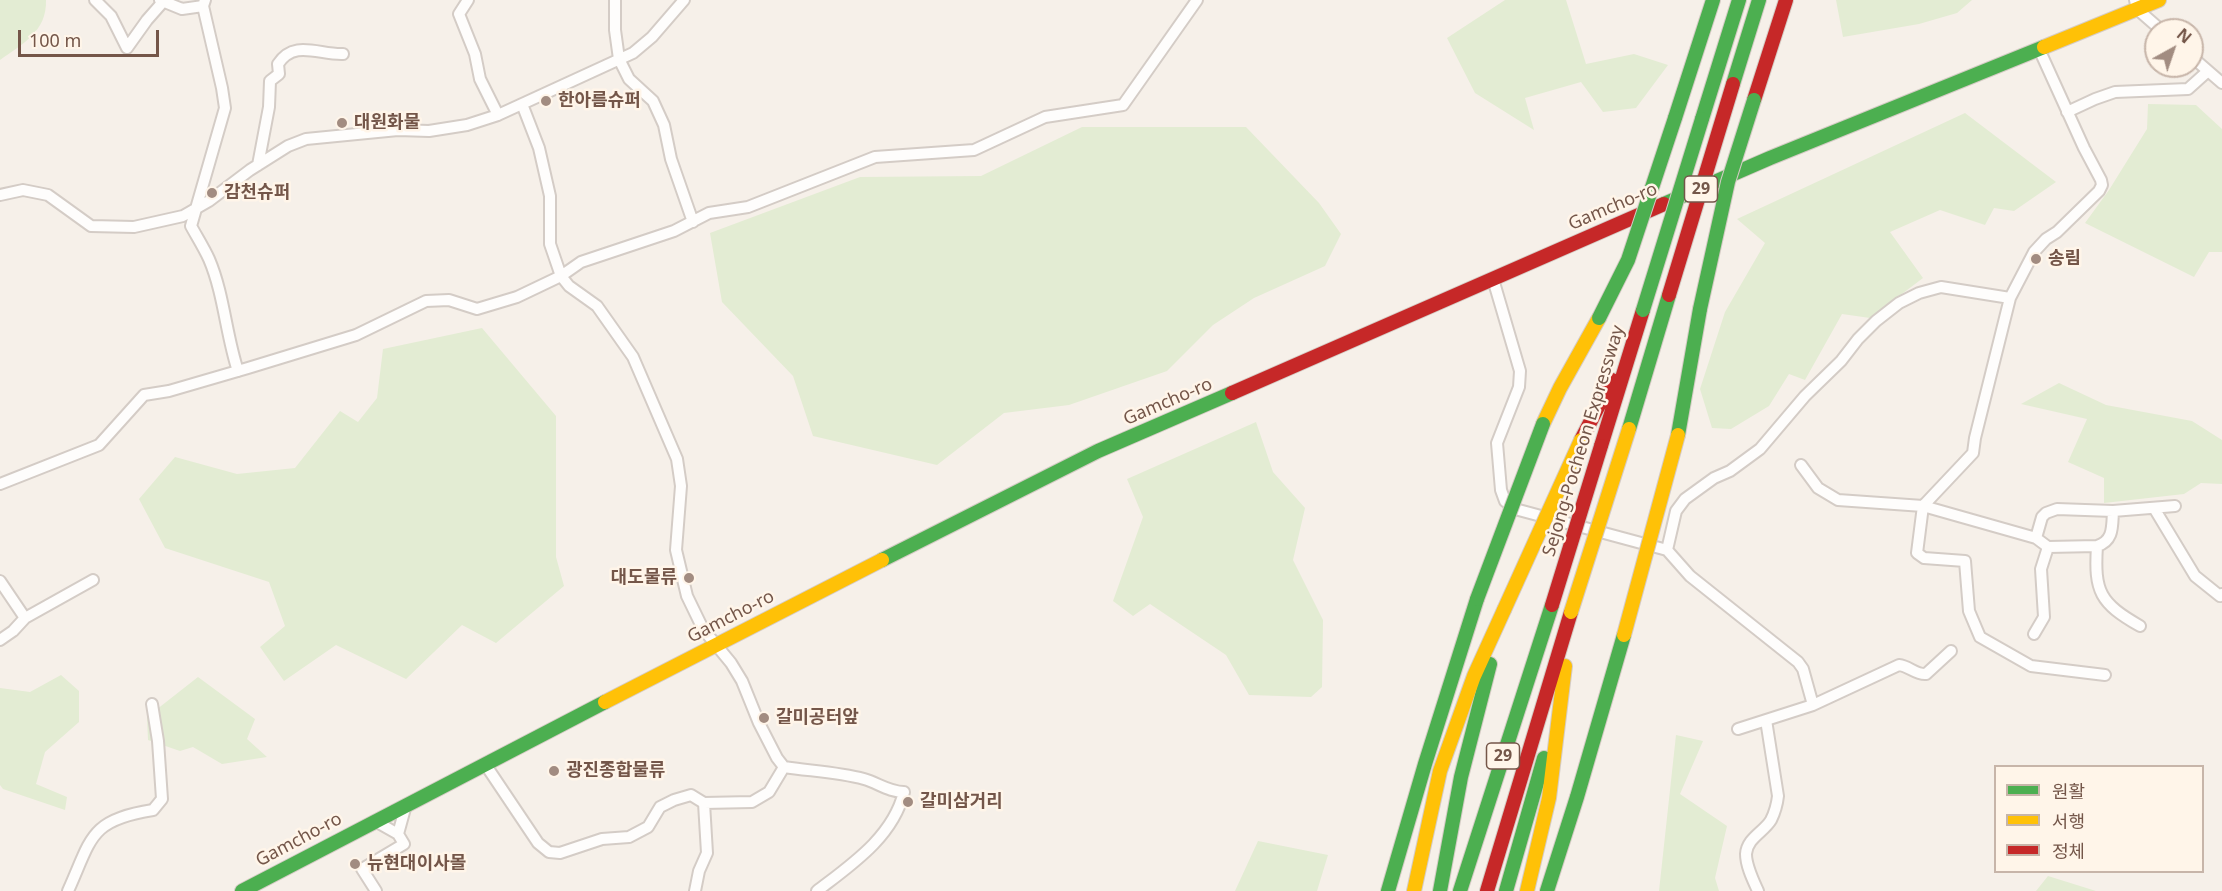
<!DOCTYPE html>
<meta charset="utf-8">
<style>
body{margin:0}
#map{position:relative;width:2222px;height:891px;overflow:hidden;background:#f6f0e9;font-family:"Noto Sans","Noto Sans KR",sans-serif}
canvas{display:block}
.legend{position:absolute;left:1994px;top:765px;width:210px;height:108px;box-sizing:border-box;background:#fff5e9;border:2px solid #c7b5a9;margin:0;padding:8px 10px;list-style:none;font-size:18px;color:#745649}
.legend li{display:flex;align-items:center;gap:12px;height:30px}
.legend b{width:30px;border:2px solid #c7b5a9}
.north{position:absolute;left:2144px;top:18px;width:60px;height:60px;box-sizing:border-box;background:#fff5e9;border:2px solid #c7b5a9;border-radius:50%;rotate:40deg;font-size:16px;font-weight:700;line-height:24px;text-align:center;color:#745649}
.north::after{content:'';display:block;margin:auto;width:21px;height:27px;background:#a28c81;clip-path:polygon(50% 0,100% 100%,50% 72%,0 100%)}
.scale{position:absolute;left:18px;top:30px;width:141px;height:27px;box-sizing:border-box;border:3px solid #745649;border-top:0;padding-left:8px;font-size:18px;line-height:21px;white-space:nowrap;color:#745649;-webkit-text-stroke:4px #fff5e9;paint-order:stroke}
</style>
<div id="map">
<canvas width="2222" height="891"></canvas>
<ul class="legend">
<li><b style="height:8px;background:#4caf50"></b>원활</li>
<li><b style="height:8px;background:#ffc107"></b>서행</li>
<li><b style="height:8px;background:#c62828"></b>정체</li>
</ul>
<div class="north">N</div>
<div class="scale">100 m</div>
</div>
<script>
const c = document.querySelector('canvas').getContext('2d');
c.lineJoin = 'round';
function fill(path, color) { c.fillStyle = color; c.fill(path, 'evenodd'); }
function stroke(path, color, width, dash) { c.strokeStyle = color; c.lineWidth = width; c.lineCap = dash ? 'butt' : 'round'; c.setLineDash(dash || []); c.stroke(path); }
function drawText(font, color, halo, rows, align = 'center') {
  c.font = font + ' "Noto Sans","Noto Sans KR",sans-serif'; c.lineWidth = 5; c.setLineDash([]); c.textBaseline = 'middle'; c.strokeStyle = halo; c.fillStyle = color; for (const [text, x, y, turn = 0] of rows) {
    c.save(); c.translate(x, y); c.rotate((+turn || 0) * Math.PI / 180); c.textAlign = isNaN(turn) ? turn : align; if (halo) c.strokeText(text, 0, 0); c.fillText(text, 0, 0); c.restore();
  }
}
const green = new Path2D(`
 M0 0H46C47 32 22 44 0 60Z
 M1505 0H1566L1586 64 1634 54 1668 65 1636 108 1603 112 1581 82 1525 98 1534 130 1475 93 1447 38Z
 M1836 0H1972L1957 13 1919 24 1843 37Z
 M2148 104 2196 105 2222 129V252H2209L2194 277 2085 223 2109 190 2147 129Z
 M1965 113 2056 182 2014 211 1994 208 1985 225 1940 210 1890 232 1923 278 1870 318 1842 314 1805 380 1789 374 1769 406 1731 429 1712 428 1700 389 1725 312 1765 243 1737 219Z
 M1082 127H1246L1319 203 1341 234 1325 266 1254 298 1213 325 1167 371 1069 405 1004 413 937 465 813 436 793 376 722 302 710 233 860 177 981 176Z
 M482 328 556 416V557L564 586 496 643 462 625 406 679 336 645 284 681 260 647 285 626 269 582 165 548 139 499 175 457 237 474 295 468 340 411 358 422 377 398 383 349Z
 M2059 383 2106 405 2192 421 2222 440V484L2201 483 2184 494 2104 503V478L2068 462 2087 419 2021 404Z
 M1256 422 1273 472 1305 508 1293 560 1323 620 1322 687 1311 697 1249 695 1226 655 1150 604 1133 616 1113 601 1143 517 1127 479Z
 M61 675 79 691V722L45 752 36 784 67 797 65 810 3 789 0 785V688L30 692Z
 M198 677 255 719 247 739 267 757 222 764 193 747 180 751 148 740 147 717Z
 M1676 735 1703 741 1680 794 1727 826 1715 878 1719 891H1659Z
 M1258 841 1328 855 1317 891H1235Z
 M2048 876 2096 891H2036Z`);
const street = new Path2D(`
 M95 0 111 16 127 48 147 20 162 3
 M160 0 182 9 203 6
 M205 0 203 6 222 88 225 108 191 226C197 237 204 248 209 259 224 294 226 335 238 371
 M468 0 459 14 475 54 480 79 498 115
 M615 0V30L619 59 629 79 653 101 664 125 671 159 693 222
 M2135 0 2137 9 2161 30
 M2192 57 2222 83
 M522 104 539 148 550 196V244L561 276 569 286 597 306 633 357 677 459 681 486 676 550 687 596 703 629 731 663 742 681 759 723 777 758 784 767C810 771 838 772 864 779 878 783 889 792 904 792 893 837 851 865 817 891
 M2067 112 2095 99 2115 92 2188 89 2208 71
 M258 165 269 107 270 81 279 74 278 64C294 39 319 55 343 54
 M0 195 23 190 48 195 91 226 134 227 183 216 209 201 250 170 288 146 306 139 398 130 429 131 467 125 498 115 633 53 652 37 684 0
 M1493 279 1520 371 1519 387 1497 443 1501 490 1505 501 1515 509 1667 550 1676 511 1685 499 1714 478 1730 471 1760 449 1805 396 1841 361 1858 339 1876 321 1899 303 1919 293 1941 287 2010 298 2034 252 2046 239 2057 232 2099 191 2102 185 2101 180 2084 148 2039 49
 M2010 298 1975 438 1973 453 1923 506 1917 553 1924 558 1965 561 1969 611 1980 637 2031 666 2105 675
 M1801 465 1818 488 1838 500 1923 506 2036 538 2048 547 2041 569 2044 617 2034 634
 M0 484 99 445 144 395 169 391 248 368 356 335 426 301 449 300 477 309 517 297 561 276 581 262 674 231 709 213 748 207 875 157 974 150 1045 117 1123 105 1197 0
 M2154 508 2195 576 2220 596 2222 594
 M2113 511C2112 526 2114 541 2097 546 2094 592 2100 603 2140 626
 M2036 538 2042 517 2046 513 2057 509 2113 511 2175 506
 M2048 547 2097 546
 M1667 550 1690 576 1798 662 1803 669 1813 705 1899 665C1909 666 1916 675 1926 674L1951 651
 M0 581 25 618
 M0 640 13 631 25 618 93 580
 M1738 729 1813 705
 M485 764 538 843 549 852 560 853 602 839 629 837 648 827 660 807 674 800 691 795 704 803 752 802 769 792 784 767
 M375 821 398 834 406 805
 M68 891C92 838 89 820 153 810L162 799 158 741 152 704
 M376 891 362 869 404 844 398 834
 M695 891 699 871 707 853 704 803
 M1758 891C1753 880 1746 866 1746 854 1747 838 1764 832 1771 820 1775 812 1777 805 1778 796L1766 720`);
const fast = new Path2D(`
 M1733 84 1759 0
 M1675 118 1713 0
 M1702 119 1739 0
 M1664 204 1770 158 2044 47
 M1629 429 1669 295
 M1678 435 1700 309
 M882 560 1098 451 1232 393
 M242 891 605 702
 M1388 891 1425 764 1477 599
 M1440 891 1461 777 1490 664
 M1460 891 1552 605
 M1506 891 1544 758
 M1547 891 1577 797 1624 635`);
const slow = new Path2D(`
 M2044 47 2159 0
 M1543 424 1560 388 1599 318
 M605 702 882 560
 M1414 891 1440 771 1474 676 1504 610
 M1527 891 1549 798 1565 666`);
const jam = new Path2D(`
 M1754 100 1786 0
 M1232 393 1664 204
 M1581 440 1612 380
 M1601 446 1643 310
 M1487 891 1571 612`);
const fastBridge = new Path2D(`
 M1700 309 1728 182 1754 100
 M1643 310 1702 119
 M1599 318 1628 260 1675 118
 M1477 599 1543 424`);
const slowBridge = new Path2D(`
 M1504 610 1581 440
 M1571 612 1629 429
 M1624 635 1678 435`);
const jamBridge = new Path2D(`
 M1669 295 1733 84
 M1552 605 1601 446`);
const markers = [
 [546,101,6,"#a28c81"],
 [342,123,6,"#a28c81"],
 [212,193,6,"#a28c81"],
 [2036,259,6,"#a28c81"],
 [689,578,6,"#a28c81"],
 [764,718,6,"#a28c81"],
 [554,771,6,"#a28c81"],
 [908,802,6,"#a28c81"],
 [355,864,6,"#a28c81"]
];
const shields = [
 [1701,189,33],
 [1503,756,33]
];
const shieldNames = [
 ["29",1701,189],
 ["29",1503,756]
];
const poiNames = [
 ["한아름슈퍼",558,101],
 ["대원화물",354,123],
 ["감천슈퍼",224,193],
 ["송림",2048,259],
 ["대도물류",677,578,"right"],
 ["갈미공터앞",776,718],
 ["광진종합물류",566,771],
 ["갈미삼거리",920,802],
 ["뉴현대이사몰",367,864]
];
const streetNames = [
 ["Gamcho-ro",1613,207,-23],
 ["Gamcho-ro",1168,402,-23],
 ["Sejong-Pocheon Expressway",1584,441,-73],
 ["Gamcho-ro",731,617,-27],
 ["Gamcho-ro",299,840,-28]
];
fill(green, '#e3ecd3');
stroke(street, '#d4ccc6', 14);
stroke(fast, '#d5ccc5', 16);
stroke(slow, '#d5ccc5', 16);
stroke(jam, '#d5ccc5', 16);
stroke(street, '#fefdfc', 10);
stroke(fast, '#4caf50', 14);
stroke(slow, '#ffc107', 14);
stroke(jam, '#c62828', 14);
stroke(fastBridge, '#d5cbc5', 16, []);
stroke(slowBridge, '#d5cbc5', 16, []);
stroke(jamBridge, '#d5cbc5', 16, []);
stroke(fastBridge, '#4caf50', 14);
stroke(slowBridge, '#ffc107', 14);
stroke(jamBridge, '#c62828', 14);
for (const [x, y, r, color] of markers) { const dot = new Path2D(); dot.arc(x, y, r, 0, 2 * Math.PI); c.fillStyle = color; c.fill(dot); stroke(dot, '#fff5e9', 2); }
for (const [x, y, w] of shields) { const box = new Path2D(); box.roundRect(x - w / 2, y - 13, w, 26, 4.5); c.fillStyle = '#fff5e9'; c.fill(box); stroke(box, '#745649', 1.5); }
drawText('bold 16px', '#745649', null, shieldNames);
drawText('bold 18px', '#745649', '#fff5e9', poiNames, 'left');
drawText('18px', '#745649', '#fff5e9', streetNames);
</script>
